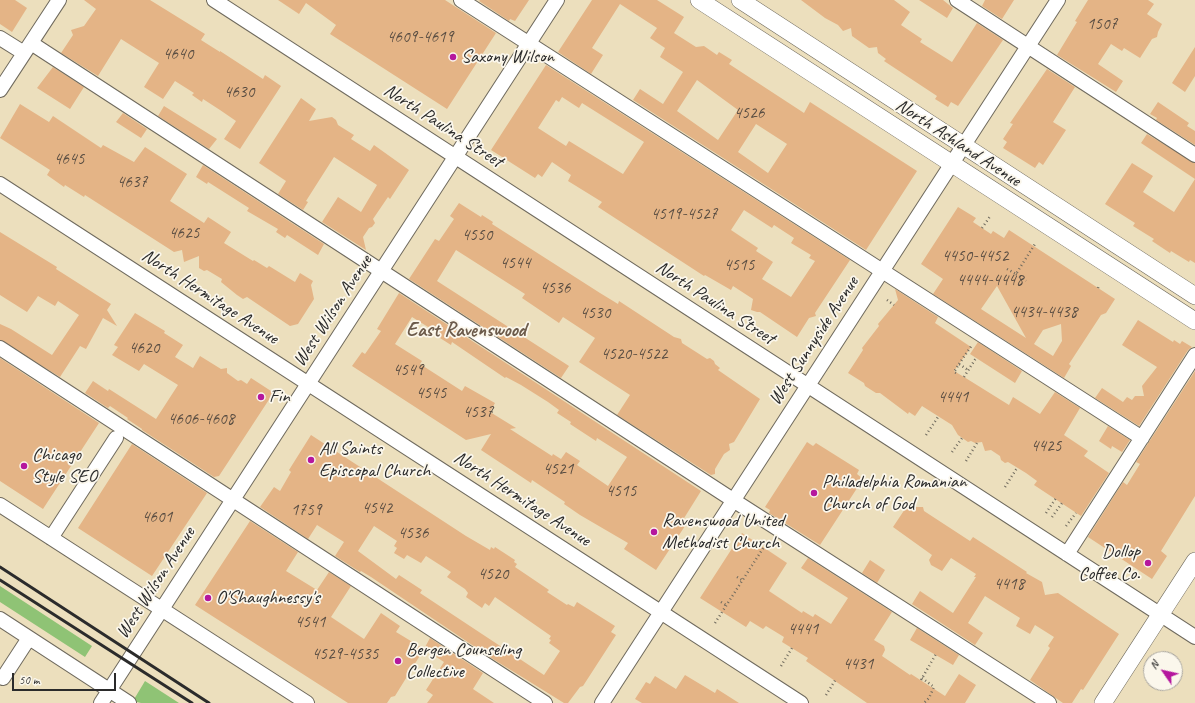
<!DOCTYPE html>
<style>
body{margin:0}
#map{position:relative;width:1195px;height:703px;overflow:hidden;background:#ecdfbd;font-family:Caveat,sans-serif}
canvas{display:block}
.north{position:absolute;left:1143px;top:651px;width:40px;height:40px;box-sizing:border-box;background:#fbf7ec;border:1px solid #a8a59f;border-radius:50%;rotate:304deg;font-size:11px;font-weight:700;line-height:16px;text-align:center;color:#2b2b2b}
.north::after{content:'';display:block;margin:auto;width:14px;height:18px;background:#b5179e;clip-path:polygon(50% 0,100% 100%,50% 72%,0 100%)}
.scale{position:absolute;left:12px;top:673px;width:104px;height:18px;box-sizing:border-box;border:2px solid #2b2b2b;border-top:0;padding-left:5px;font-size:12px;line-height:14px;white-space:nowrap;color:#2b2b2b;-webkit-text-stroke:3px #fbf7ec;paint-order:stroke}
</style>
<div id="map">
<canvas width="1195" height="703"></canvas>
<div class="north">N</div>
<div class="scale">50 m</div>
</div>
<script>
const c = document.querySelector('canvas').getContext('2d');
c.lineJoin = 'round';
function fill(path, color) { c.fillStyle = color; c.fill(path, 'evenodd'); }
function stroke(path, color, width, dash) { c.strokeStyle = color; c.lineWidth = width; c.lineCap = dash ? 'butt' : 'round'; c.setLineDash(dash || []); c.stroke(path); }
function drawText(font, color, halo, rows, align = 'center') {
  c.font = font + ' Caveat,sans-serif'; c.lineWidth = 3.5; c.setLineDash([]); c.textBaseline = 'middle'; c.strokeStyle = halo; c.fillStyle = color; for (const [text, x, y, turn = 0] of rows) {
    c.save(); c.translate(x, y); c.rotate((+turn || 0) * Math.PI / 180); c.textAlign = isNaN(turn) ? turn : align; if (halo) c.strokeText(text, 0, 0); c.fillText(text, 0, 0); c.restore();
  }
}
const green = new Path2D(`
 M0 586 92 646 85 657 0 602Z
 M145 681 179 703H141L133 701Z`);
const building = new Path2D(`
 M0 0H15L27 8 12 32 0 24Z
 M84 0H150L205 34 201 40 220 52V51L263 79 265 75 281 86 240 149 224 139 236 121 220 110 203 99 202 102 192 95 194 93 175 81 163 99 144 87 159 63 121 39 98 76 61 53 73 35 71 30 84 26 96 9Z
 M278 0H445L496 33 447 109 330 34 336 25 306 3 299 14Z
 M480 0H529L515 21 510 19 509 21 479 1Z
 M592 0H657L684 17 674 33 696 47 704 46 717 55 719 52 732 60 729 64 804 113 810 102 917 171 866 250 633 100 640 89 663 104 683 72 660 57 665 48 650 38 657 28 620 4 592 48 603 55 591 74 558 52ZM697 80 738 110 718 140 677 111ZM756 124 787 144 768 173 738 152Z
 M801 0H894L910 12 901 25 922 39 920 42 952 62 977 23 1003 40 958 106 951 102 948 107 935 99 937 96 884 61 886 59 878 53 877 47 869 48 852 36 851 28 843 31 838 25 825 18Z
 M919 0H943L953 8 947 18Z
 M985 0H1014L1002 19 982 6Z
 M1088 0H1148L1154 4 1147 14 1162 24 1158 32 1157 37 1152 39 1140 58 1124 48 1122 51 1111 44 1098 64 1123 81 1116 92 1057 55 1077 22 1075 21Z
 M1195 47V76L1185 92 1172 83Z
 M546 65 850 260 815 313 816 316 809 318 797 337 760 312H757L751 310 753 299 733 286 731 290 705 275 704 276 598 207 602 202 568 181 571 175 552 162 542 177 538 174 535 178 491 150ZM562 97 579 108 582 103 644 142 623 174 569 141 566 146 538 128 556 100 559 102ZM744 210 772 228 774 225 794 238 791 243 811 255 809 258 815 261 791 297 762 279 773 262 756 251 758 248 731 230Z
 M53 67 84 87 70 109 37 88Z
 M1047 69 1075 87 1053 122 1066 130 1043 165 1039 162 1035 168 1003 148 1007 142 1003 139 1013 124 1010 123Z
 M301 98 316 109 309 121 332 117 336 120 338 125 354 135 351 139 370 151 374 145 409 170 390 199 388 197 373 219 375 223 372 227 369 228 363 237 366 250 322 222 338 197 361 212 377 185 334 157 306 201 308 202 303 210 278 194 286 181 259 163Z
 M1158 102 1189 123 1187 126 1195 131V145L1156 120 1157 118 1150 114Z
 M20 104 49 122 53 116 101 148 103 145 134 162 145 147 187 174 170 201 204 223 208 217 231 232 224 243 253 261 254 260 267 268 269 266 295 282 300 273 313 281 311 285 314 299 298 324 290 326 247 297 243 299 237 295 221 282 222 279 207 270 204 271 199 268V256L184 262 182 250 174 252 85 195 84 197 65 185 64 187 47 175 50 170 0 138Z
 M164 106 217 139 209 149 158 116Z
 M123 113 147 129 141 138 116 122Z
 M1147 134 1195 163V179L1141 143Z
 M1132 163 1153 176 1143 192 1174 212 1195 179V263L1190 260 1189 262 1171 251 1170 253 1152 241 1154 239 1133 226 1135 223 1105 204Z
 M203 165 324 244 318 255 287 235 285 238 276 232 278 229 247 211 249 208 208 182 207 184 196 177Z
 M459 203 481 217 482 215 493 222 492 224 600 293 618 304 619 301 674 337 681 339 682 343 707 359 710 358 714 361 715 364 720 368 718 370 760 399 734 442 729 444 730 450 724 454 715 469V474L711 475 617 415 630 395 579 362 595 338 563 317 559 323 522 298 525 294 456 250 437 281 569 366 561 378 409 279 435 239 439 241 454 219 450 216Z
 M958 207 976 218 973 222 991 234 993 231 1004 238 1009 230 1115 299 1106 313 1101 315 1069 364 1071 366 1064 378 933 294 943 279 921 264ZM997 286 1026 338 981 309ZM1061 324 1062 341 1053 356 1034 344 1043 330Z
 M0 232 57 267 56 269 111 304 107 310 117 326 103 318 86 349 80 346 60 377 0 340V324L11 329 52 355 79 315 58 301 55 306 38 296 27 312 0 295Z
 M895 289 938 317 935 323 971 347 954 371 964 377 1009 405 1013 397 1040 414 1055 392 1080 408 1064 435 1088 451 1084 456 1109 473 1081 516 1034 485 1037 481 1026 473 1008 462 1005 463 1001 460 1000 456 991 450 985 451 982 442 975 443 971 441 968 442 958 435 952 425 922 406 915 416 909 412 908 414 880 393H876L865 386 864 383 848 373 863 350 862 348 879 326 878 324 898 300Z
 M399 293 701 491 681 523 685 526 656 570 624 549 628 543 580 515 564 504 565 502 532 480 531 483 481 450 491 434 466 440 352 366 362 352 365 354 381 331 377 329ZM412 317 441 335 440 338 451 345 452 342 505 378 506 377 521 385 548 402 559 410 557 413 571 422 570 424 596 441 597 438 627 457 608 486 577 465 580 461 566 452 561 459 553 454 552 456 510 429 516 428 490 412 495 403 465 386 462 391 420 364 422 361 395 344Z
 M135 313 165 331 164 333 183 345 175 357 193 368 200 356 221 369 227 368V373L238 381 241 380 247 384 251 378 271 391 272 395 219 476 214 477 142 430V429L127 419 128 418 110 406 108 408 85 393 93 381 108 391 109 389 156 419 178 385 144 364 139 371 112 355 118 347 114 345Z
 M1138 320 1173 342 1174 340 1180 344 1182 341 1192 347 1188 350 1139 426 1095 398 1102 388 1123 402 1127 397 1132 400 1135 396H1144L1142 386 1157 367 1122 345Z
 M978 342 1022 371 1015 383 970 354Z
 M0 358 99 423 43 509 0 481Z
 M1195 371V496L1161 551 1167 556 1152 579 1088 537 1123 482 1127 485 1140 464 1136 462Z
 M1108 426 1130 440 1122 452 1112 446 1111 449 1099 441Z
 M311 435 466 536 490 550 491 547 494 549 495 547 515 560 514 562 517 564 515 567 549 590 547 592 567 605 568 604 574 607 577 602 615 626 611 632 616 635 583 686 580 687 568 703H564L493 659 371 577 361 571 360 572 335 556 344 542 317 525 308 539 260 507 274 487 280 491 291 472 289 470ZM374 526 397 541 394 546 397 548 394 553 404 559 407 555 421 563 426 556 451 572 447 577 465 589 468 593 466 597 482 608 485 603 489 606 495 597 551 636 549 639 551 640 549 643 560 651 544 675 420 593 422 590 399 575 396 579 358 551Z
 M807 442 813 446 816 443 859 470 857 474 863 479 820 545 769 513 770 510 765 507Z
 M132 444 207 493 152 576 78 528Z
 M909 503 916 507H923L924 511 970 541 973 537 1027 572 1026 573 1042 582 1045 595 1058 593 1119 634 1083 690 1081 689 1072 703H1063L1030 680 1050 648 1048 646 1054 637 1035 625 1030 634 1016 626 1020 618 985 596 968 623 983 633 975 645 912 604 920 591 953 613 976 577H974L976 574 951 558 942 571 931 565 929 560 932 555 893 527Z
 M250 521 298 552 286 571 317 590 329 572 351 586 331 617 364 639 381 613 400 626 396 632 424 649 395 696 391 697 387 703H348L195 605Z
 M742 533 787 563 769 591 802 613 803 611 813 617 815 614 831 624 848 598 801 568 808 558 892 612 874 640 884 646 885 650 882 656 910 675 911 674 945 696 959 674 976 685 965 703H867L806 661 808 658 782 642 784 637 766 626 763 629 750 621 746 627 700 598Z
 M870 560 885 570 877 583 862 573Z
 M917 628 959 655 953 665 910 640Z
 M430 638 483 673 473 689 494 703H427L433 695 426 690 444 662 424 649Z
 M685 675 715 693 717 689 739 703H642L635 699 646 682 650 684 655 676 676 689Z`);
const path = new Path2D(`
 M982 228 991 215
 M1007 269 1016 274 1035 244
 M1016 274 1026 281
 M1098 288 1099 285
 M887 300 894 305
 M959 364 972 345
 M956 373 954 372 959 364 968 370
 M964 377 976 358
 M926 435 938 417
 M952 452 962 438
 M966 461 977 443
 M1005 487 1017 468
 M1046 513 1056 498
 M1052 517 1062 503
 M1066 526 1076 513
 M737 577 742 580
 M721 602 726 605
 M715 623 769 539
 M781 666 792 648
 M922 678 934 687 929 698 924 703
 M921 680 936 654
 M826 695 836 679`);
const minor = new Path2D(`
 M214 0 1195 637
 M461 0 1142 438
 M957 0 1195 155
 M0 38 24 53
 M31 43 733 500 1049 703
 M0 90 59 0
 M0 184 801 703
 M0 348 545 703
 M0 505 307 703
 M51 538 116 438
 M1067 554 1195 355
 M0 619 129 703
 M3 678 29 638
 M101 703 557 0
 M602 703 1058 0`);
const major = new Path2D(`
 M699 0 1195 321
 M740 0 1195 296
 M1103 703 1195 561`);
const rail = new Path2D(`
 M0 567 209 703
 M0 580 192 703`);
const markers = [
 [453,57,4,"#b5179e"],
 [261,397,4,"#b5179e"],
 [311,460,4,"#b5179e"],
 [24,466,4,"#b5179e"],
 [814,493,4,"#b5179e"],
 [654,532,4,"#b5179e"],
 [1148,563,4,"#b5179e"],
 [208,598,4,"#b5179e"],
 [398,661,4,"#b5179e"]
];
const numberNames = [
 ["1507",1102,25],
 ["4609-4619",420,38],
 ["4640",178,55],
 ["4630",239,93],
 ["4526",749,114],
 ["4645",69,160],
 ["4637",132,183],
 ["4519-4527",684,215],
 ["4625",184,234],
 ["4550",477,236],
 ["4450-4452",975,257],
 ["4544",515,264],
 ["4515",739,266],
 ["4444-4448",990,281],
 ["4536",555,289],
 ["4434-4438",1044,313],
 ["4530",595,314],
 ["4620",144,349],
 ["4520-4522",634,355],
 ["4549",408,371],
 ["4545",431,394],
 ["4441",953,398],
 ["4537",478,413],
 ["4606-4608",201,420],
 ["4425",1046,447],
 ["4521",558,470],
 ["4515",621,492],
 ["4542",377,509],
 ["1759",306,511],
 ["4601",157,518],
 ["4536",413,534],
 ["4520",493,575],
 ["4418",1009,585],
 ["4541",310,623],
 ["4441",803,630],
 ["4529-4535",345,655],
 ["4431",858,665]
];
const poiNames = [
 ["Saxony Wilson",461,57],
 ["Fin",269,397],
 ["All Saints",319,449],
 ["Episcopal Church",319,471],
 ["Chicago",32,455],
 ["Style SEO",32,477],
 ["Philadelphia Romanian",822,482],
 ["Church of God",822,504],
 ["Ravenswood United",662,521],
 ["Methodist Church",662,543],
 ["Dollop",1140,552,"right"],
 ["Coffee Co.",1140,574,"right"],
 ["O'Shaughnessy's",216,598],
 ["Bergen Counseling",406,650],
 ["Collective",406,672]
];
const streetNames = [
 ["North Paulina Street",443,126,33],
 ["North Ashland Avenue",958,143,33],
 ["North Hermitage Avenue",210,297,33],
 ["North Paulina Street",715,303,33],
 ["West Wilson Avenue",333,311,-57],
 ["West Sunnyside Avenue",814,341,-57],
 ["North Hermitage Avenue",522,499,33],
 ["West Wilson Avenue",156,583,-57]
];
const neighbourhoodNames = [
 ["East Ravenswood",466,331]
];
fill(green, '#8fc375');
fill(building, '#e4b486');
stroke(minor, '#6f6a5e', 16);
stroke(major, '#6f6a5e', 18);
stroke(path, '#6f6a5e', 2.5, [1, 3]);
stroke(minor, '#fff', 14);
stroke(major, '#fff', 17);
stroke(rail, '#2b2b2b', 3);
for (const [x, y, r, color] of markers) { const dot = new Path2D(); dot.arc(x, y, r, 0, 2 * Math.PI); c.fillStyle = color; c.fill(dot); stroke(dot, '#fbf7ec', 1.5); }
drawText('17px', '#594d42', null, numberNames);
drawText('19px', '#2b2b2b', '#fbf7ec', poiNames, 'left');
drawText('19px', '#2b2b2b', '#fbf7ec', streetNames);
drawText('bold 20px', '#6c5b4b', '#fbf7ec', neighbourhoodNames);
</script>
